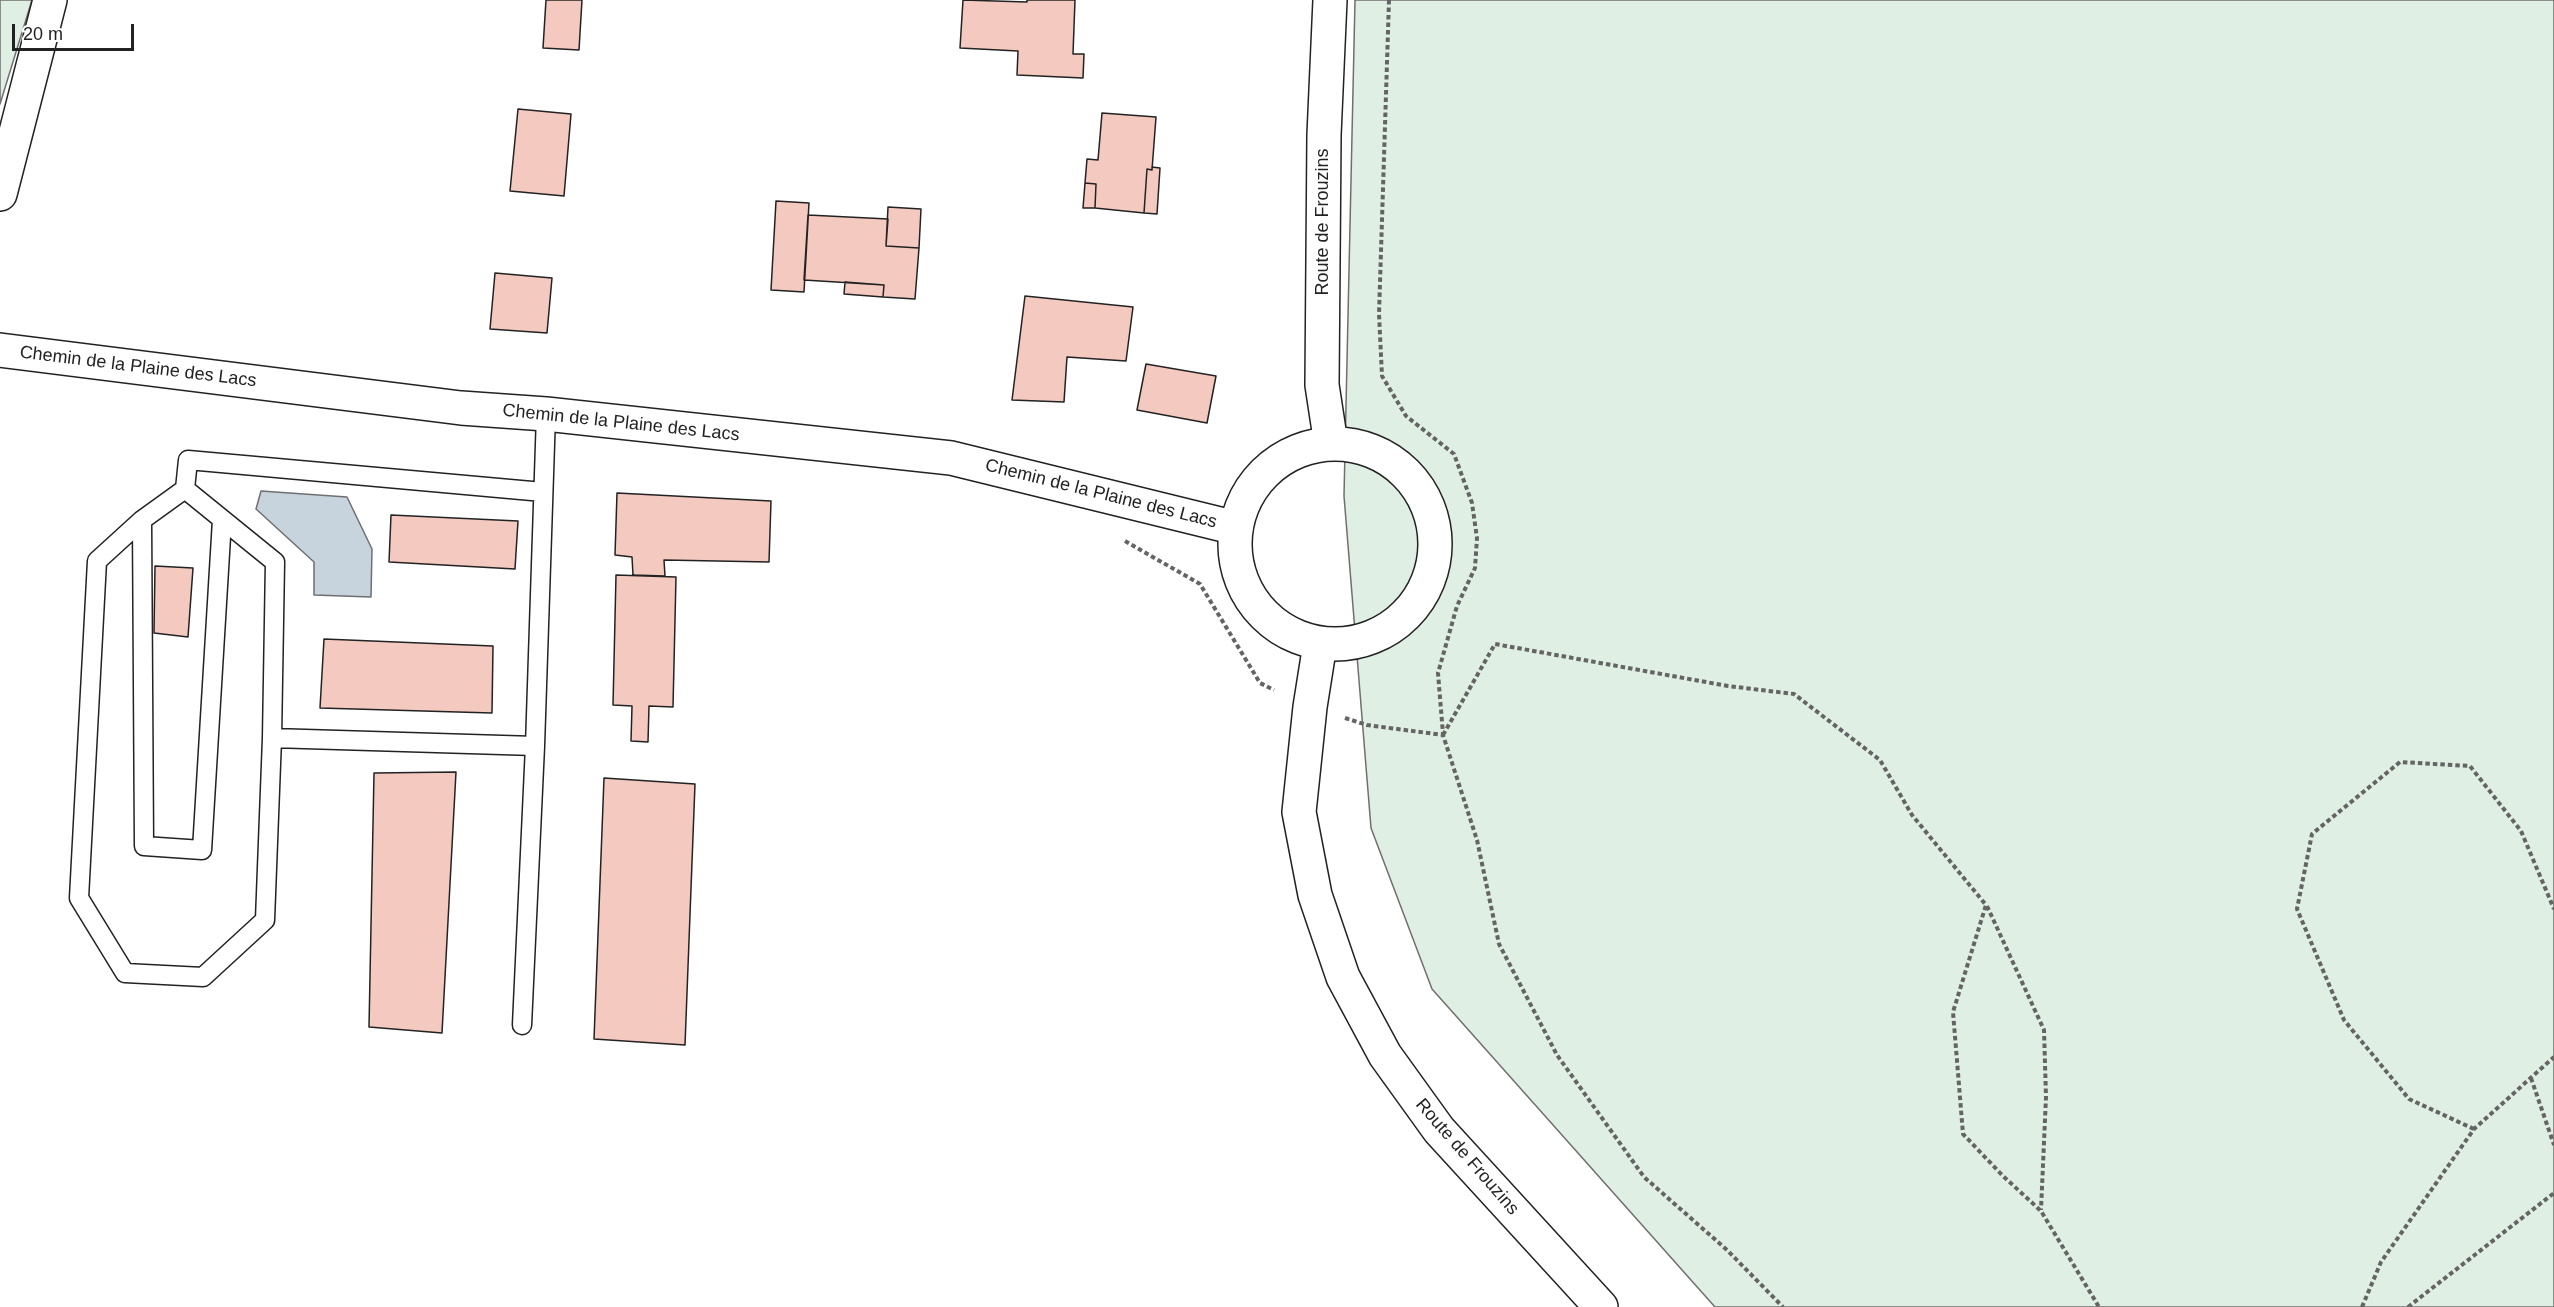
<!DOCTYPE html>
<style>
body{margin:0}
#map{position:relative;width:2554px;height:1307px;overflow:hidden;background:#fff;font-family:Helvetica,sans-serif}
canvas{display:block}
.scale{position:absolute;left:12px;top:24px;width:122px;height:27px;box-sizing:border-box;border:3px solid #222;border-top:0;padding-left:8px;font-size:18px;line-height:21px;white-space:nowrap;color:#222;-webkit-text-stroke:4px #fff;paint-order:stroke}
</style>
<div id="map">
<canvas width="2554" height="1307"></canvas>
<div class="scale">20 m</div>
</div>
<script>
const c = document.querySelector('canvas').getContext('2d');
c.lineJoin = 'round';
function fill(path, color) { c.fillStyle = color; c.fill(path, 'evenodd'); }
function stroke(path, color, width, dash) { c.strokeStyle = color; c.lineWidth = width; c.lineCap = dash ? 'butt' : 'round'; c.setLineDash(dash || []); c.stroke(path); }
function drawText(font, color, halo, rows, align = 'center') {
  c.font = font + ' Helvetica,sans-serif'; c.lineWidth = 4.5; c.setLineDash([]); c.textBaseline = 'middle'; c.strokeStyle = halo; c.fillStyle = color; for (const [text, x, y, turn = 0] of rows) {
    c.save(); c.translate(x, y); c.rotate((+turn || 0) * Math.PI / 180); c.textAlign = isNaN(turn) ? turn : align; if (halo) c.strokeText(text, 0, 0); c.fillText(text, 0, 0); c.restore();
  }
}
const green = new Path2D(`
 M0 0H32L0 104Z
 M1355 0H2554V1307H1715L1432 989 1371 828 1344 496Z`);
const water = new Path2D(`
 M261 491 347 497 372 549 371 597 314 595V562L256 509Z`);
const building = new Path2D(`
 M546 0H582L579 50 543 48Z
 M963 0 1027 2V0H1075L1073 54H1084L1083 78 1017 75 1018 51 960 48Z
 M518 109 571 114 564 196 510 191Z
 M1102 113 1156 117 1152 170 1147 169 1144 213 1095 208 1096 184 1085 183 1087 159 1098 160Z
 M1152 167 1160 168 1157 214 1144 213 1147 169 1152 170Z
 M1085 183 1096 184 1095 208H1083Z
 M776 201 809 203 804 292 771 290Z
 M888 207 921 209 919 248 886 246Z
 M808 215 888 219 886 246 919 248 915 299 883 297 884 285 804 280Z
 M495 273 552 278 547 333 490 329Z
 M845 282 884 285 883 297 844 294Z
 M1025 296 1133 307 1126 361 1067 357 1064 402 1012 400Z
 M1146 364 1216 376 1207 423 1137 410Z
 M617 493 771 501 769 562 664 560 665 576 633 575 632 557 615 555Z
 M391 515 518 521 515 569 389 562Z
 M155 566 193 568 188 637 154 633Z
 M616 575 676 577 673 707 649 706 648 742 631 741 632 706 613 705Z
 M324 639 493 646 492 713 320 708Z
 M456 772 442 1033 369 1027 374 773Z
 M604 778 695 784 685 1045 594 1039Z`);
const path = new Path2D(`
 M1389 0 1379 314 1382 376 1406 416 1454 454 1472 503 1477 538 1475 568 1457 606 1438 673 1443 734
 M1125 541 1200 584 1260 683 1274 690
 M1345 718 1367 725 1443 735 1477 840 1499 944 1557 1055 1644 1177 1727 1250 1783 1307
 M1443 735 1495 644 1728 686 1794 694 1880 760 1912 815 1986 905 1953 1012 1963 1134 2003 1176 2041 1211 2099 1307
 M1987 906 2044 1030 2046 1097 2041 1210
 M2531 1078 2554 1145
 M2474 1129 2409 1099 2344 1020 2297 909 2312 834 2400 762 2470 766 2521 831 2554 909
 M2362 1307 2381 1262 2474 1129 2554 1057
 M2408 1307 2554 1193`);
const service = new Path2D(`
 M185 489 275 562 272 738 265 920 203 977 125 973 79 898 97 561 142 520 185 489 188 460 543 492
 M142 520 144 846 202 850 222 520
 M272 738 535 746 546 414
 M522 1025 535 746`);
const minor = new Path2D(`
 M0 194 50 0
 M0 350 461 408 546 414 951 458 1236 528`);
const secondary = new Path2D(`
 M1330 0 1324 135 1322 385 1331 444
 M1235 544a100 100 0 1 1 200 0a100 100 0 1 1-200 0Z
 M1320 644 1310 707 1299 812 1315 895 1343 977 1385 1055 1439 1130 1601 1307`);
const streetNames = [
 ["Route de Frouzins",1323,222,-90],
 ["Chemin de la Plaine des Lacs",138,367,7],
 ["Chemin de la Plaine des Lacs",621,423,6],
 ["Chemin de la Plaine des Lacs",1101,494,14],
 ["Route de Frouzins",1467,1157,49]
];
fill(green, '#e0efe3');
stroke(green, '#6f6f6f', 1.5);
fill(water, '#c7d3dd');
stroke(water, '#6f6f6f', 1.5);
fill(building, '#f3c9c0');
stroke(building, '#222', 1.5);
stroke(service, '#222', 21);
stroke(minor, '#222', 36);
stroke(secondary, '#222', 36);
stroke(path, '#646464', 4, [4.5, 3]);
stroke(service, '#fff', 18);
stroke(minor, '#fff', 33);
stroke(secondary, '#fff', 33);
drawText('18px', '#222', '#fff', streetNames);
</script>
